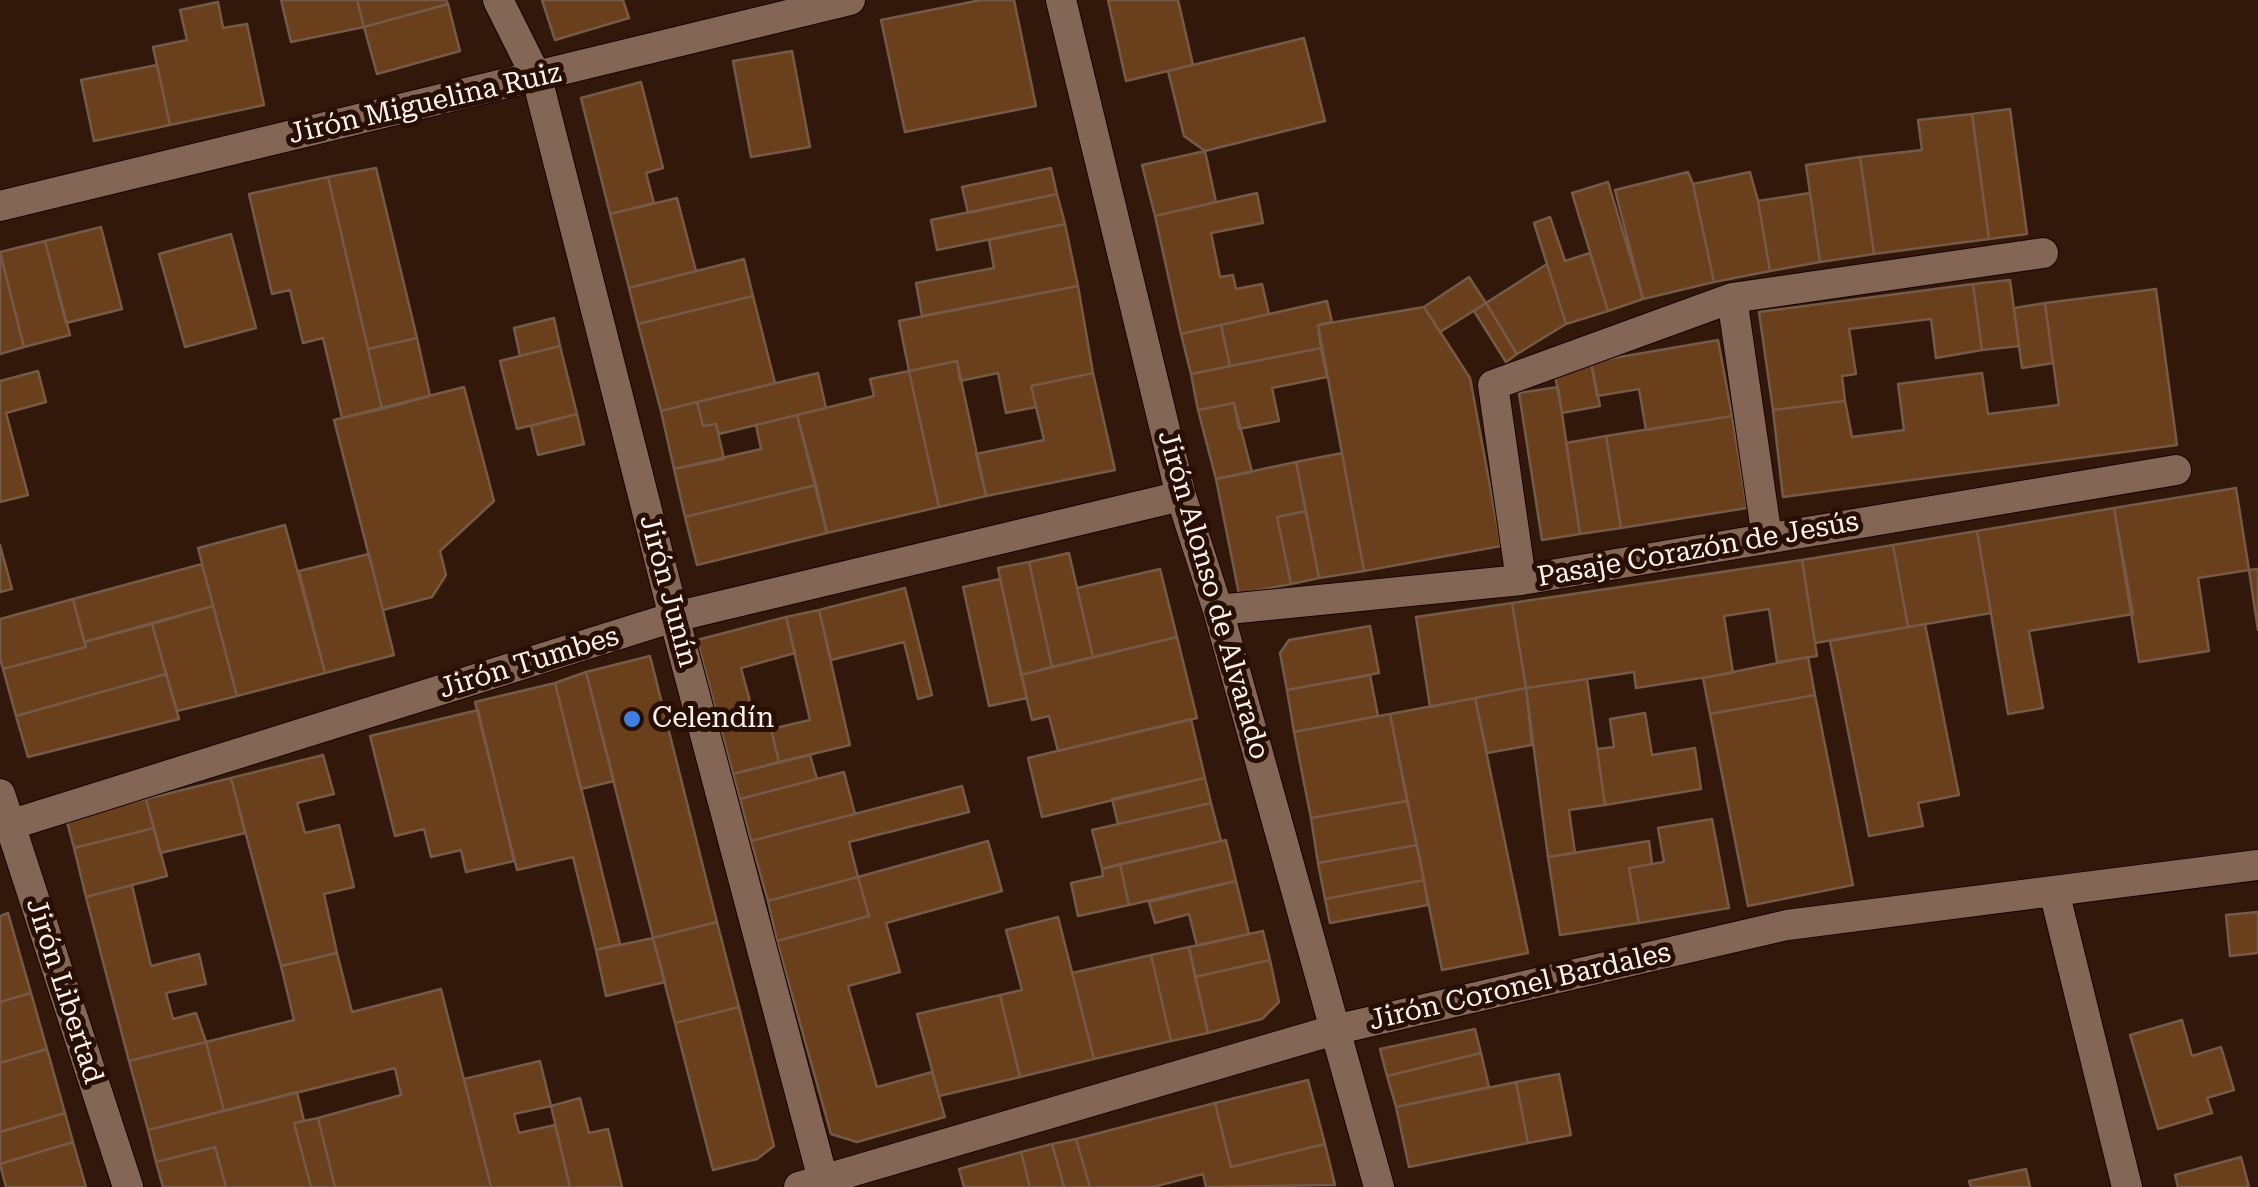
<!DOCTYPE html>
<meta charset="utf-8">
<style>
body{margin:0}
canvas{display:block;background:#31180b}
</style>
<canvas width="2258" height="1187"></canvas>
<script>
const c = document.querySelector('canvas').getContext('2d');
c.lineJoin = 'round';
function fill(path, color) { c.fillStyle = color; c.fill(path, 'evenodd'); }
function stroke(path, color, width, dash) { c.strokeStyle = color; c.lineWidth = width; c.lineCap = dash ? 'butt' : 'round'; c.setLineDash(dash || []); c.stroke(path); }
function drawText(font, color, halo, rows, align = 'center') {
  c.font = font + ' "Roboto Serif",serif'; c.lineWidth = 10; c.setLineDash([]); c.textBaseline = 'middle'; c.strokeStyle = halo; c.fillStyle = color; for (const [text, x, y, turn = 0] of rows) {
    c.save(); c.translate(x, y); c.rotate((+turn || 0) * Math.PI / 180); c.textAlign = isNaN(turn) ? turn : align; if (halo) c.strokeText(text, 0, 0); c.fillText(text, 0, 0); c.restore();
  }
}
const building = new Path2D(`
 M281 0H357L364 27 291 42Z
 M357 0H446L448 4 364 27Z
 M542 0H623L629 18 555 40Z
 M981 0H1014L1036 106 905 132 881 20Z
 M1108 0H1178L1193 65 1126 81Z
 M218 2 223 28 247 24 264 105 170 125 153 47 187 40 180 10Z
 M448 4 460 51 377 74 364 27Z
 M1304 38 1325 121 1205 151 1184 136 1168 71Z
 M792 51 810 147 751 157 733 61Z
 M157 65 170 125 94 141 81 80Z
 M641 82 663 168 646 173 654 203 610 214 581 98Z
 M2010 109 2027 234 1989 239 1972 114Z
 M1972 114 1989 239 1874 254 1860 157 1922 150 1918 120Z
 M1205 151 1216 202 1155 216 1142 165Z
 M1860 157 1874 254 1820 262 1806 165Z
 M376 168 417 338 368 349 328 177Z
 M1051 168 1057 194 968 213 962 187Z
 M1688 172 1693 184 1714 282 1643 299 1615 190Z
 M1750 172 1758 201 1770 271 1714 282 1693 184Z
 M328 177 382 409 342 418 323 338 303 343 290 290 272 294 249 194Z
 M1608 182 1643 299 1608 311 1572 193Z
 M1257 193 1263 223 1211 233 1220 277 1233 275 1236 289 1262 284 1269 314 1181 334 1155 216Z
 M1810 193 1820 262 1770 271 1758 201Z
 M1057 194 1065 224 937 250 931 220Z
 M677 198 696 271 629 288 610 214Z
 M1550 217 1565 261 1590 253 1608 311 1566 324 1534 223Z
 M1065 224 1078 286 922 316 916 283 994 268 989 240Z
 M101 227 122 309 66 323 45 241Z
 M231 234 256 328 185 347 159 254Z
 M45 241 70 335 24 347 0 252Z
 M0 252 24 347 0 354Z
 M744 259 753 296 638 324 629 288Z
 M1547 264 1566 324 1517 354 1486 303Z
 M1469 277 1486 303 1440 332 1424 307Z
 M2010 280 2019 346 1982 350 1973 284Z
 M1973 284 1982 350 1936 358 1931 319 1849 329 1856 374 1842 376 1845 401 1773 410 1759 312Z
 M1078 286 1093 373 1031 386 1036 407 1006 413 998 373 960 381 957 361 909 371 899 321Z
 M2156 289 2177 445 1783 497 1773 410 1845 401 1852 437 1904 430 1898 384 1982 373 1988 414 2059 405 2045 303Z
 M753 296 775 383 661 411 638 324Z
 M1327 301 1332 322 1318 325 1321 348 1230 366 1221 325Z
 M1486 303 1517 354 1506 362 1474 311Z
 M2045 303 2053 363 2022 368 2014 308Z
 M1424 307 1470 378 1501 546 1364 571 1318 325Z
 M554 318 560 346 520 356 514 328Z
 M1221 325 1230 366 1191 374 1181 334Z
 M417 338 430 396 382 409 368 349Z
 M1718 340 1732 416 1646 430 1639 389 1597 396 1591 362Z
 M560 346 577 414 517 429 500 361Z
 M1321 348 1327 377 1272 388 1279 421 1239 429 1234 403 1198 410 1191 374Z
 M957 361 986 496 939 507 909 371Z
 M1591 362 1600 406 1562 413 1555 375Z
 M38 371 46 402 6 413 28 495 0 502V381Z
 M909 371 939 507 827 533 797 415 874 396 870 379Z
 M818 373 826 408 719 434 716 424 703 426 697 402Z
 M1093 373 1115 470 986 496 976 454 1044 440 1031 386Z
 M464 387 494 501 440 551 446 575 432 597 383 610 334 420Z
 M1558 387 1580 534 1542 540 1519 393Z
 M697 402 703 426 716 424 724 459 674 469 661 411Z
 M1234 403 1252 472 1216 479 1198 410Z
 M577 414 584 444 538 455 531 426Z
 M797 415 816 485 685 517 674 469 761 449 756 425Z
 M1732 416 1747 508 1621 528 1606 436Z
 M1606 436 1621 528 1580 534 1566 443Z
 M1342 453 1364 571 1319 578 1296 462Z
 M1296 462 1306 511 1277 517 1291 584 1239 594 1216 479Z
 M816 485 827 533 697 565 685 517Z
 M2236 488 2249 570 2198 578 2209 651 2139 662 2114 508Z
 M2114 508 2133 614 2029 631 2043 708 2008 714 1977 531Z
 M1306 511 1319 578 1291 584 1277 517Z
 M285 525 325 673 237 696 198 548Z
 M1977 531 1991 613 1908 627 1893 545Z
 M0 545 12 589 0 592Z
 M1893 545 1908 627 1815 643 1802 560Z
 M1069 553 1093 657 1052 667 1029 562Z
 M369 554 394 655 325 673 299 571Z
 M1802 560 1817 656 1777 662 1769 609 1724 616 1733 673 1636 688 1634 672 1526 688 1512 603Z
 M1029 562 1052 667 1021 675 998 568Z
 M202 564 213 606 84 642 73 599Z
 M1160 569 1177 637 1093 657 1077 588Z
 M2258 569V630L2249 570Z
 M1000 579 1027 698 989 706 963 587Z
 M905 588 932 695 918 699 904 642 831 660 819 610Z
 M73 599 86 647 3 669 0 658V619Z
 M1512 603 1526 688 1430 707 1416 617Z
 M213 606 237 696 177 711 152 624Z
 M819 610 850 745 779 762 771 729 810 720 786 617Z
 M786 617 795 653 741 668 758 731 771 729 779 762 733 774 697 640Z
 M152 624 166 674 16 716 3 669 86 647 84 642Z
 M1925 624 1959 795 1918 803 1923 826 1869 836 1830 641Z
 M1370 626 1379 673 1287 690 1280 653 1289 640Z
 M1177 637 1197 718 1058 751 1049 716 1032 720 1021 675Z
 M650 656 717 922 653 938 586 672Z
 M1808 657 1815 695 1710 714 1703 678Z
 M586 672 614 781 581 789 555 683Z
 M166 674 179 719 28 757 16 716Z
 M1370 675 1378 716 1294 732 1287 690Z
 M1587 679 1605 805 1569 810 1575 853 1548 857 1526 688Z
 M555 683 620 944 596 950 573 857 517 870 475 702Z
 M1526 688 1532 745 1487 753 1475 698Z
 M1815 695 1853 885 1748 906 1710 714Z
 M1475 698 1528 953 1442 970 1390 714Z
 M478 710 514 861 466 872 461 850 431 857 424 829 395 836 370 736Z
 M1645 713 1652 755 1695 748 1701 789 1605 805 1597 749 1614 747 1610 719Z
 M1390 714 1407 801 1311 818 1294 732Z
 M1191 719 1205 778 1042 817 1028 758Z
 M323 755 334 794 297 803 305 833 339 825 354 887 324 894 337 953 281 966 231 778Z
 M810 755 817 779 740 799 733 774Z
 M844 772 855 814 751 841 740 799Z
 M231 778 245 833 160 853 146 799Z
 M1205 778 1211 803 1118 824 1112 799Z
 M962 786 969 812 849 842 858 877 768 901 751 841Z
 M146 799 154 828 74 848 66 818Z
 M1407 801 1417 845 1318 863 1311 818Z
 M1211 803 1221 841 1102 869 1092 830Z
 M1712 819 1729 908 1639 923 1629 868 1664 862 1658 828Z
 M154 828 167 876 86 897 74 848Z
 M1226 840 1236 881 1129 905 1120 864Z
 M988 841 1002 891 886 923 900 972 848 986 877 1087 932 1072 945 1117 857 1142 831 1134 777 941 869 916 858 877Z
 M1649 841 1652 864 1629 868 1639 923 1560 935 1548 857Z
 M1417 845 1424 880 1325 899 1318 863Z
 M1120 864 1129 905 1078 916 1071 883 1103 876 1102 869Z
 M858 877 869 916 777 941 768 901Z
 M1424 880 1428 905 1330 923 1325 899Z
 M1236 881 1249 934 1197 946 1189 914 1155 923 1149 902Z
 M132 885 151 966 199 954 206 984 166 993 173 1019 196 1013 206 1042 129 1061 86 897Z
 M2258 912V953L2230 956 2226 915Z
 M8 913 31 993 0 1002V916Z
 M1058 917 1094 1059 1020 1077 1000 995 1022 990 1006 930Z
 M717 922 739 1007 675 1023 653 938Z
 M1263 931 1270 960 1195 977 1189 947Z
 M653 938 665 982 606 996 596 950Z
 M1189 947 1208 1033 1171 1041 1151 955Z
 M337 953 352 1012 441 989 491 1187H335L318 1118 401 1095 395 1068 224 1111 206 1042 294 1020 281 966Z
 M1151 955 1171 1041 1094 1059 1072 973Z
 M1270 960 1279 1002 1262 1019 1208 1033 1195 977Z
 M31 993 47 1049 0 1063V1002Z
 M1000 995 1020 1077 939 1096 917 1014Z
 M739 1007 774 1146 757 1159 713 1170 675 1023Z
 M2182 1020 2192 1056 2221 1047 2234 1090 2207 1098 2212 1113 2158 1129 2130 1035Z
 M1475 1029 1481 1053 1387 1076 1380 1049Z
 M206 1042 224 1111 148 1130 129 1061Z
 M47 1049 65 1113 0 1132V1063Z
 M1481 1053 1489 1087 1396 1107 1387 1076Z
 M540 1061 551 1106 514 1114 519 1133 555 1125 570 1187H491L464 1079Z
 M1559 1074 1571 1135 1528 1143 1516 1082Z
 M1308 1080 1325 1144 1231 1167 1215 1103Z
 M1516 1082 1528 1143 1409 1167 1396 1107Z
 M297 1092 304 1121 294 1123 311 1187H226L215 1147 156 1162 148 1130Z
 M580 1098 589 1133 608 1129 622 1187H570L551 1106Z
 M1215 1103 1231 1167 1325 1144 1335 1185 1206 1187 1203 1174 1153 1187H1090L1076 1139Z
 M65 1113 73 1142 0 1164V1132Z
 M318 1118 335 1187H311L294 1123Z
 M1076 1139 1090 1187H1064L1052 1144Z
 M73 1142 86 1187H6L0 1164Z
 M1052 1144 1064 1187H1030L1021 1152Z
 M215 1147 226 1187H163L156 1162Z
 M1021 1152 1030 1187H964L959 1169Z
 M2241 1157 2249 1187H2178L2175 1175Z
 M2026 1169 2030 1187H1971L1969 1181Z`);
const minor = new Path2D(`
 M498 0 537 78 674 617 825 1187
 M1061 0 1181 496 1218 610 1379 1187
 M0 206 850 0
 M1732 298 1767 538
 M1521 580 1493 385 1732 298 2043 253
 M1218 610 1521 580 2176 470
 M0 794 128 1187
 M0 828 674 617 1181 496
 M2054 891 2127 1187
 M799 1187 1334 1030 1787 925 2258 865`);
const markers = [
 [632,719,10,"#3f7fe0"]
];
const streetNames = [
 ["Jirón Miguelina Ruiz",425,104,-13],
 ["Pasaje Corazón de Jesús",1698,550,-10],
 ["Jirón Junín",668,591,75],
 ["Jirón Alonso de Alvarado",1213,595,74],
 ["Jirón Tumbes",529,663,-17],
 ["Jirón Coronel Bardales",1520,987,-13],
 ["Jirón Libertad",64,991,72]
];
const poiNames = [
 ["Celendín",652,719]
];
fill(building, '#6a3f1c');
stroke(building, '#745a47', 2.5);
stroke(minor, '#180300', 32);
stroke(minor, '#846657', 30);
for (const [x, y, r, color] of markers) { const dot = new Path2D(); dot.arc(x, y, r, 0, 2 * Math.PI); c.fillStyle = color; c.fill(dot); stroke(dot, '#270f04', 4); }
drawText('28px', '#fdf2ed', '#270f04', streetNames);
drawText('28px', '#fdf2ed', '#270f04', poiNames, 'left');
</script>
